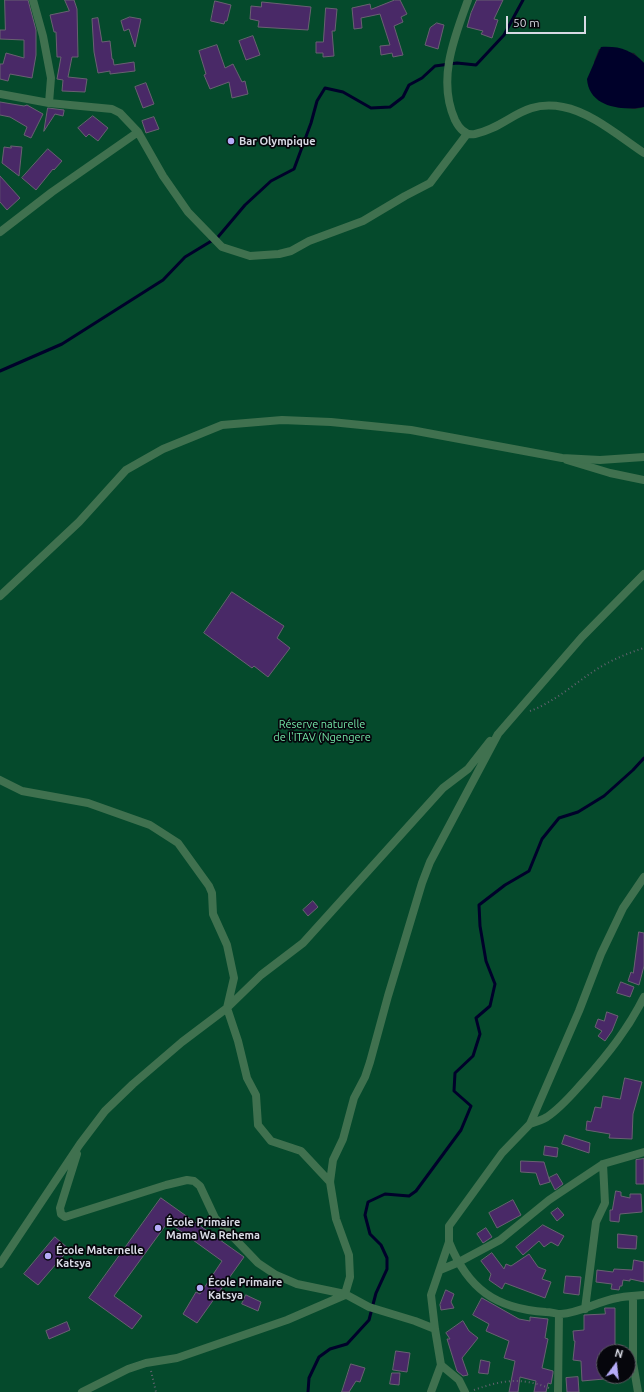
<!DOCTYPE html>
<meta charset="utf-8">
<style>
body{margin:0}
#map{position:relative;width:644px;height:1392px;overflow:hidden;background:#191b29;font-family:Ubuntu,sans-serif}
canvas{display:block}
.north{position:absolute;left:596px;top:1344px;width:40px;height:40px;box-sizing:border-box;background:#06060c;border:1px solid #5a5a62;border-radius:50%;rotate:15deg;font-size:11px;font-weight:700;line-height:16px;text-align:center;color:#d7d9e3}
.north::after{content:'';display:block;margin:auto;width:14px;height:18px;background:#b6acf8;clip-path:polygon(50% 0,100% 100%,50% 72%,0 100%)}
.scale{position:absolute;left:506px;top:16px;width:80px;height:18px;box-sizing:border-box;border:2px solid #d7d9e3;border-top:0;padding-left:5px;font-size:12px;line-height:14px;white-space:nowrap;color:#d7d9e3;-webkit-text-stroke:3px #06060c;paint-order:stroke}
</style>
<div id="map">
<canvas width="644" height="1392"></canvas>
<div class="north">N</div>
<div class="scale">50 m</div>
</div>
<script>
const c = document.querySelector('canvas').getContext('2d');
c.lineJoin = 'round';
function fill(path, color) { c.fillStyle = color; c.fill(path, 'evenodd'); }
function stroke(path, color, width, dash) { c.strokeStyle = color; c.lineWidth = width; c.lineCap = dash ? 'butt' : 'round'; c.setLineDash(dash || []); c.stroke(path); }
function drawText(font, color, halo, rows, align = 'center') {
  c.font = font + ' Ubuntu,sans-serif'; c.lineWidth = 3.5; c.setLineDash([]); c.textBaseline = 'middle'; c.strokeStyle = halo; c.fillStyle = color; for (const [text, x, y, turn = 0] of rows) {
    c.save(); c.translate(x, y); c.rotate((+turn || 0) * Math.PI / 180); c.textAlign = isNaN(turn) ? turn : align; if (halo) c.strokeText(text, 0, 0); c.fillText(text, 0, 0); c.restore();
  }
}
const green = new Path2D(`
 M0 0H644V63L634 53 599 49 594 62 616 107 635 109 644 107V1392H0ZM604 1352H628V1376H604Z`);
const water = new Path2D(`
 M601 47C620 46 631 50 644 63V107C621 111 589 107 587 79Z`);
const stream = new Path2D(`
 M0 371 62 344 163 280 185 257 218 237 245 205 271 181 294 169 311 123 317 101 325 88 343 92 371 108 390 107 403 97 409 85 422 78 435 66 457 63 476 65 504 35 523 0
 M308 1392 309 1378 319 1357 330 1349 347 1344 369 1320 376 1293 387 1269V1258L381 1245 370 1234 365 1215 368 1202 385 1194 409 1196 416 1191 461 1130 471 1106 454 1091 455 1073 473 1056 480 1034 476 1018 490 1006 495 984 486 961 480 926 479 905 505 885 529 871 542 839 559 818 578 812 604 796 633 770 644 758`);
const building = new Path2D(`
 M5 0H28L36 30V55L32 78 10 74 8 81 0 79V64H3L6 53 24 58V40L0 39V30H5Z
 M65 0H74L77 9 78 57H72L68 77 87 79 85 92 62 91 63 80 57 79 61 57H57L56 32H54L50 15 69 11Z
 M395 0H400L407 14 401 17 403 22 394 26 403 55 393 57 392 53 381 55 380 46 390 45 380 14 361 18 362 28 354 29 352 8 370 4 371 9Z
 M477 0H503L494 19 498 20 492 38 481 34 483 31 467 27 471 13Z
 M215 1 231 5 227 21H225L224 24 211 21Z
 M262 2 311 7 308 30 258 27 259 21 250 19 251 6 261 7Z
 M326 8 337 9 335 31H332L334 56 323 57V53H316V42H323Z
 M130 17 141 19 135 47 129 29 124 31 121 21Z
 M98 18 102 42 110 41 112 59H113L114 65 134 62 135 71 110 74V71L98 73 94 52 92 19Z
 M437 23 444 25 438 49 425 45 430 28Z
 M253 36 260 55 246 60 239 41Z
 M217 45 225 68 233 64 242 82 245 81 248 94 232 98 229 82 210 89 204 75 206 74 199 51Z
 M146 83 154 104 143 108 135 87Z
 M0 102 24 106 27 105 43 114 31 138 24 135 27 127 10 117 0 115Z
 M48 108 64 110V111L63 116 55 114 44 131Z
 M93 116 108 128 98 141 89 134 86 137 78 128Z
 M154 117 159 129 146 133 142 121Z
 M11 146 22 147 19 176 2 163 4 147 11 148Z
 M48 149 62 161 54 170 53 169 36 190 22 178Z
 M0 176 20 198 7 210 0 202Z
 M232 592 284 626 277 638 290 648 268 677 254 666 252 668 204 633Z
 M313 901 318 907 308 916 303 910Z
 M639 932 644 933V966L639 985 628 981 631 972 633 973Z
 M621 982 634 987 630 997 617 993Z
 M607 1012 618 1016 612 1031 605 1041 598 1036 602 1031 595 1027 598 1019 604 1021Z
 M625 1078 642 1082 633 1114 632 1139 609 1138 610 1134 586 1130 587 1121 591 1122 595 1107 601 1108 603 1096 620 1099Z
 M565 1135 590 1143 589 1153 562 1144Z
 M545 1146 558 1148 557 1157 544 1155Z
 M644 1159V1184H636V1160Z
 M521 1161 544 1162 550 1182 540 1185 536 1173 521 1172Z
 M557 1174 563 1184 555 1190 549 1178Z
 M616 1191 621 1192V1196L630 1198V1194H641L642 1212 620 1214 619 1222 610 1221V1210H612Z
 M161 1198 244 1257 197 1323 183 1314 196 1292 200 1294 222 1261 168 1222 114 1296 142 1316 132 1329 89 1298Z
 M513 1200 521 1215 497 1228 489 1213Z
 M558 1208 564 1215 557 1221 551 1213Z
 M543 1225 564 1236 558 1246 551 1242 544 1247 539 1241 523 1255 516 1247Z
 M486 1228 492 1237 483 1243 477 1234Z
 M618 1234 637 1236 636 1249 618 1248Z
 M55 1237 69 1249 38 1285 24 1274Z
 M492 1253 504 1269 506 1264 511 1266 529 1254 538 1267 546 1270 542 1279 551 1282 545 1298 505 1283 502 1289 489 1280 491 1274 481 1261Z
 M634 1260 644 1262V1282L630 1279V1281L623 1280 622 1286H620L619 1290 611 1289 612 1284 596 1282 597 1270 613 1272 614 1269 632 1270Z
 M566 1276 581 1277 579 1295 564 1293Z
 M446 1290 454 1294 451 1302 454 1308 441 1310 440 1305Z
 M246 1295 261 1302 258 1311 242 1304Z
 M482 1298 519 1319 530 1321V1317L548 1319 545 1338 548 1339 542 1368 553 1371V1373L551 1384 548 1383 546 1392H534L536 1381 520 1377 518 1392H509L515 1361 504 1358 509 1341 486 1331 489 1324 473 1315Z
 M605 1308H615V1352H604V1379L582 1381 581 1361 573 1360 575 1341H574L573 1331 584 1330V1315L605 1314Z
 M463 1321 469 1331 478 1338 462 1358 468 1375 463 1376 457 1371 447 1339H450L446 1333Z
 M67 1322 70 1330 49 1339 46 1331Z
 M396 1351 410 1353 407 1372 393 1370Z
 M481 1360 490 1362 488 1374 479 1373Z
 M351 1364 365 1368 360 1382 356 1381 349 1392H342Z
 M392 1373H400L399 1385 390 1384Z
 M578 1377 579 1392H567L566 1378Z`);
const path = new Path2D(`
 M530 711C552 703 572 686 591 673 607 662 625 654 644 648
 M151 1371 156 1392
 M474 1390C502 1380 521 1377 549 1388`);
const minor = new Path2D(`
 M33 0 43 36 51 78 49 103
 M468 0C454 38 437 80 455 120 459 128 465 136 475 134 509 127 521 99 563 107 591 112 620 137 644 153
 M0 94 49 103 112 109 120 113 138 132 163 176 188 212 222 247 250 256 279 254 291 251 309 241 363 221 405 196 430 183 467 134
 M0 232 52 192 138 132
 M567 460 610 473 644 480
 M0 780 22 791 88 803 150 825 178 843 209 886 212 893 213 914 227 945 234 978 227 1008 238 1041 247 1078 256 1095 258 1125 271 1141 301 1151 330 1182
 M530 1124C536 1122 542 1120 547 1117 562 1107 573 1093 585 1080 608 1054 628 1029 644 997
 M77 1154 60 1208 61 1214 65 1217 166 1185 187 1180 194 1181 200 1186 215 1218 258 1263 276 1275 297 1284 345 1294
 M449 1242C468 1289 496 1309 546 1312 551 1312 557 1314 561 1314 581 1313 598 1301 617 1298 625 1296 635 1296 644 1295
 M0 1264 80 1144 105 1111 133 1084 182 1042 227 1008 261 975 303 943 443 788 468 769 490 741
 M440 1270 457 1263 500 1240 549 1200 603 1164 644 1152
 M633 1297V1363L638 1392
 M585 1309 596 1222 605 1203 603 1164
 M435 1329 415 1321 369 1307 345 1294 350 1277 349 1255 336 1219 330 1182 333 1160 343 1139 354 1098 365 1077 370 1062 388 996 422 883 430 862 498 734 582 637 644 574
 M441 1365 459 1380 465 1392
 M82 1392 128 1369 146 1363 177 1358 287 1320 345 1295
 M431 1392 441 1365 435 1329 431 1295 449 1242V1226L502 1153 530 1124 579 1011 601 954 623 908 644 877
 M558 1392 559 1314`);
const tertiary = new Path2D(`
 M0 596 79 522 126 470 163 449 222 425 282 420 331 422 411 430 562 458 600 460 644 457`);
const markers = [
 [231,141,4,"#b6acf8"],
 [158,1228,4,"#b6acf8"],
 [48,1256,4,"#b6acf8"],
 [200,1288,4,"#b6acf8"]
];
const poiNames = [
 ["Bar Olympique",239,141],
 ["École Primaire",166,1222],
 ["Mama Wa Rehema",166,1235],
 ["École Maternelle",56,1250],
 ["Katsya",56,1263],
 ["École Primaire",208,1282],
 ["Katsya",208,1295]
];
const parkNames = [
 ["Réserve naturelle",322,724],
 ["de l'ITAV (Ngengere",322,737]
];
fill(green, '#054a2c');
fill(water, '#00012a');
stroke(stream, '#00012a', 3);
fill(building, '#492967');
stroke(building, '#696172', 1);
stroke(path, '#61636f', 2, [1, 3]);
stroke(minor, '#40714f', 8);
stroke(tertiary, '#40714f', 8);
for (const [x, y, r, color] of markers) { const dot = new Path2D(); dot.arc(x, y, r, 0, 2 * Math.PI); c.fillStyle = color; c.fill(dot); stroke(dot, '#06060c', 1.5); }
drawText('bold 11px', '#d7d9e3', '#06060c', poiNames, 'left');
drawText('11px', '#73e6a7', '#06060c', parkNames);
</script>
